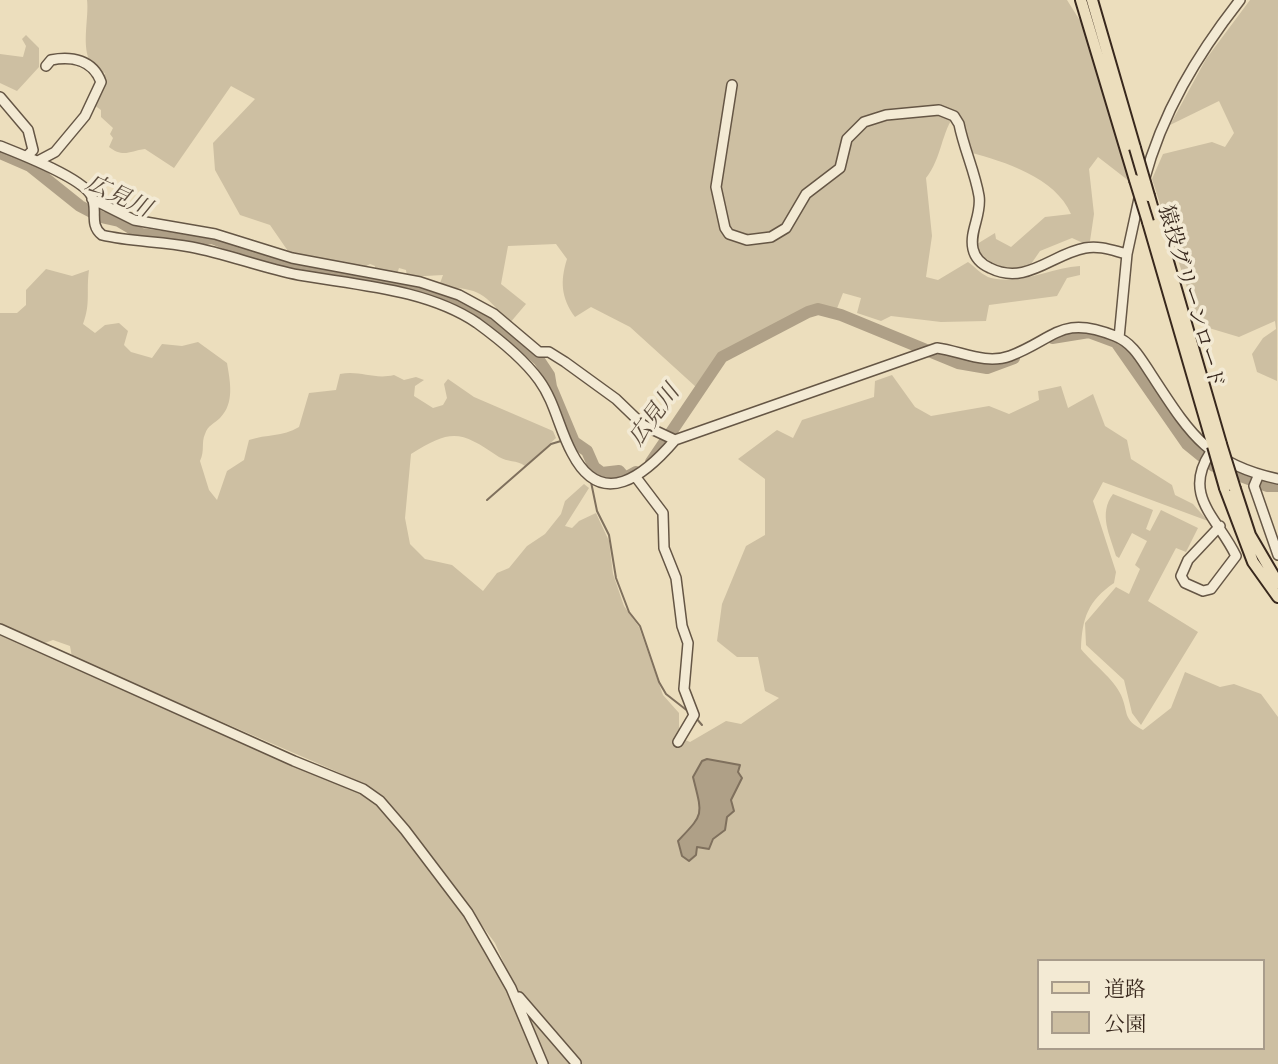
<!DOCTYPE html>
<meta charset="utf-8">
<style>
body{margin:0}
#map{position:relative;width:1278px;height:1064px;overflow:hidden;background:#ecdebd;font-family:Alegreya,"Noto Serif JP",serif}
canvas{display:block}
.legend{position:absolute;left:1037px;top:959px;width:228px;height:91px;box-sizing:border-box;background:#f3ead4;border:2px solid #a89c8b;margin:0;padding:9px 12px;list-style:none;font-size:21px;color:#38281d}
.legend li{display:flex;align-items:center;gap:14px;height:35px}
.legend b{width:35px;border:2px solid #a89c8b}
</style>
<div id="map">
<canvas width="1278" height="1064"></canvas>
<ul class="legend">
<li><b style="height:9px;background:#ecdebd"></b>道路</li>
<li><b style="height:19px;background:#cdbfa2"></b>公園</li>
</ul>
</div>
<script>
const c = document.querySelector('canvas').getContext('2d');
c.lineJoin = 'round';
function fill(path, color) { c.fillStyle = color; c.fill(path, 'evenodd'); }
function stroke(path, color, width, dash) { c.strokeStyle = color; c.lineWidth = width; c.lineCap = dash ? 'butt' : 'round'; c.setLineDash(dash || []); c.stroke(path); }
function drawText(font, color, halo, rows, align = 'center') {
  c.font = font + ' Alegreya,"Noto Serif JP",serif'; c.lineWidth = 7; c.setLineDash([]); c.textBaseline = 'middle'; c.strokeStyle = halo; c.fillStyle = color; for (const [text, x, y, turn = 0] of rows) {
    c.save(); c.translate(x, y); c.rotate((+turn || 0) * Math.PI / 180); c.textAlign = isNaN(turn) ? turn : align; if (halo) c.strokeText(text, 0, 0); c.fillText(text, 0, 0); c.restore();
  }
}
const green = new Path2D(`
 M87 0H1067L1084 27 1129 181 1098 157 1089 169 1094 214 1090 241 1083 243 1072 238 1040 251 1029 267C1010 272 995 266 980 254L977 244 995 233 996 239 1011 247 1045 217 1071 214C1055 177 1005 162 969 152L962 119 956 113C941 132 942 158 926 178L932 236 926 277 938 280 968 262C975 267 983 276 991 278 1022 285 1050 268 1080 266V275L1067 278 1057 296 989 305 986 321 941 322 891 316 881 321 857 313 861 298 843 293 836 311 819 306 808 310 722 354 696 387 630 327 591 307 575 317C561 298 560 281 567 259L556 244 508 246 501 284 526 304 509 324C492 303 484 289 455 288L454 292 439 286 443 275 407 277 406 270 399 268 396 277 375 273V266L370 264 363 268 329 261 317 274 299 267 270 225 240 215 215 170 213 143 255 99 231 86 174 168 145 149C130 151 123 158 109 147L113 138 110 134 113 128 101 117V110L94 105 105 73C75 65 90 22 87 0Z
 M1250 0H1278L1277 381 1257 372 1252 354 1263 338 1276 329 1275 321 1239 337 1199 325 1152 179 1163 154 1212 142 1225 147 1234 133 1219 101 1170 125 1206 59Z
 M26 35 39 48V67L17 91 0 83V54L23 57 26 46 22 39Z
 M46 269 72 276 89 270C86 291 91 303 83 324L95 333 105 325 119 323 128 331 124 345 131 352 152 358 162 344 182 346 198 342 227 363C230 381 235 403 220 418 214 424 208 425 205 434 201 443 205 451 200 461L209 490 217 500 227 471 244 460 249 440C267 434 282 437 299 427L309 393 336 390 340 374C360 370 374 380 394 375L404 380 416 377 424 380 415 386 414 396 433 408 443 405 447 398 444 384 448 379 474 397 553 431 556 438 525 466C517 460 507 462 499 457 461 431 452 428 411 454L405 518 410 544 425 559 452 565 483 591 497 573 509 568 527 546 545 534 561 514 565 501 584 484 589 488 565 526 572 528 579 521 596 513 609 541 613 574 624 606 639 627 663 695 679 713V731L683 739 690 742 726 721 741 724 779 698 765 691 758 657H737L717 641 722 604 746 546 765 535V479L738 459 777 430 793 438 802 420 874 397 875 381 892 375 915 407 931 416 989 406 1009 414 1039 400 1038 391 1061 386 1068 408 1093 394 1105 426 1127 440 1131 459 1172 485 1175 495 1193 504 1208 521 1103 482 1093 501 1116 572 1114 583C1088 601 1082 618 1081 649 1092 663 1114 679 1121 695 1129 713 1122 719 1143 730L1171 708 1185 672 1220 687 1234 684 1261 694 1278 717V1064H548L495 943 410 829 381 798 340 773 72 657 70 646 53 640 42 644 0 626V313H17L26 305V290ZM1038 961H1262V1048H1038Z
 M1113 494 1153 510 1146 529 1150 531 1161 510 1198 528 1186 552 1176 548 1148 601 1198 632 1141 725 1132 713 1124 680 1086 645 1085 623 1116 587 1129 594 1140 569 1135 565 1147 541 1132 533 1119 558 1116 556C1110 535 1098 514 1113 494Z
 M0 633 362 793C378 807 397 820 410 836 466 903 507 984 540 1064H0Z`);
const water = new Path2D(`
 M707 759 740 765 738 772 742 778 731 800 734 811 727 817 725 830 713 839 709 849 697 847 696 855 689 861 682 856 678 841C704 813 703 817 693 777L702 761Z`);
const stream = new Path2D(`
 M591 482 597 511 609 535 616 578 629 612 640 626 659 682 666 694 689 712
 M487 500 551 444 561 441
 M696 718 702 725`);
const river = new Path2D(`
 M0 153 30 166 80 206 101 217 119 221 141 234 191 241 212 238 282 266 300 263 336 274H355L402 284 453 298 483 321 504 329 539 360 549 375 551 387 574 442 587 451 594 467 602 473 619 471 625 478 636 472
 M1052 338 1089 332 1116 342 1187 444 1214 466 1267 486H1278
 M651 462 722 357 808 312 818 309 841 315 958 363 987 368 1014 358`);
const minor = new Path2D(`
 M732 85 716 187 725 228 729 234 747 240 771 237 786 228 806 194 840 168 847 139 864 122 886 115 939 110 954 116 959 124C964 149 975 172 979 196 982 215 969 231 973 249 975 258 981 264 990 268 1026 286 1052 254 1085 248 1100 245 1114 251 1127 254
 M0 97 28 130 33 150 28 155
 M0 146C20 154 80 177 91 195 99 209 88 224 102 235 130 242 162 241 191 247 228 254 262 268 299 275 356 285 427 289 477 323 499 339 523 358 539 380 555 402 559 429 572 453 602 511 645 475 675 440L937 348C961 351 985 365 1010 356 1055 339 1061 314 1115 336 1133 343 1141 359 1151 374 1189 432 1207 464 1278 479
 M38 161 55 152 85 116 101 82C93 60 72 56 51 60L46 66
 M1144 181C1162 113 1197 55 1240 0
 M92 199 134 220 215 234 292 258 420 282 459 295 494 314 539 352H549L565 362 616 399 643 425 675 440
 M1119 338 1127 254 1140 194
 M1210 453C1182 496 1218 518 1236 556L1211 589 1203 591 1185 583 1181 576 1188 560 1220 526
 M1259 474 1254 486 1278 555
 M635 476 663 513 664 548 676 578 682 626 688 643 684 689 694 715 678 742
 M0 629 294 761 363 789 380 801 405 830 468 913 490 951 511 988 543 1064
 M519 997 576 1063`);
const major = new Path2D(`
 M1081 0 1135 180
 M1092 0 1135 148
 M1149 196 1221 444
 M1148 222 1213 446
 M1225 488 1253 562 1278 597
 M1235 489 1250 535 1278 583`);
const majorBridge = new Path2D(`
 M1135 148 1149 196
 M1135 180 1148 222
 M1221 444 1235 489
 M1213 446 1225 488`);
const streetNames = [
 ["猿投グリーンロード",1190,297,74]
];
const waterNames = [
 ["広見川",118,197,25],
 ["広見川",655,416,-54]
];
fill(green, '#cdbfa2');
fill(water, '#afa087');
stroke(water, '#7f705d', 2);
stroke(stream, '#7f705d', 2);
stroke(river, '#afa087', 12);
stroke(minor, '#655645', 12);
stroke(major, '#38281d', 14);
stroke(minor, '#f3ead4', 9);
stroke(major, '#ecdebd', 10);
stroke(majorBridge, '#38281d', 14, []);
stroke(majorBridge, '#ecdebd', 10);
drawText('21px', '#38281d', '#f3ead4', streetNames);
drawText('italic 23px', '#5c4c3d', '#f3ead4', waterNames);
</script>
